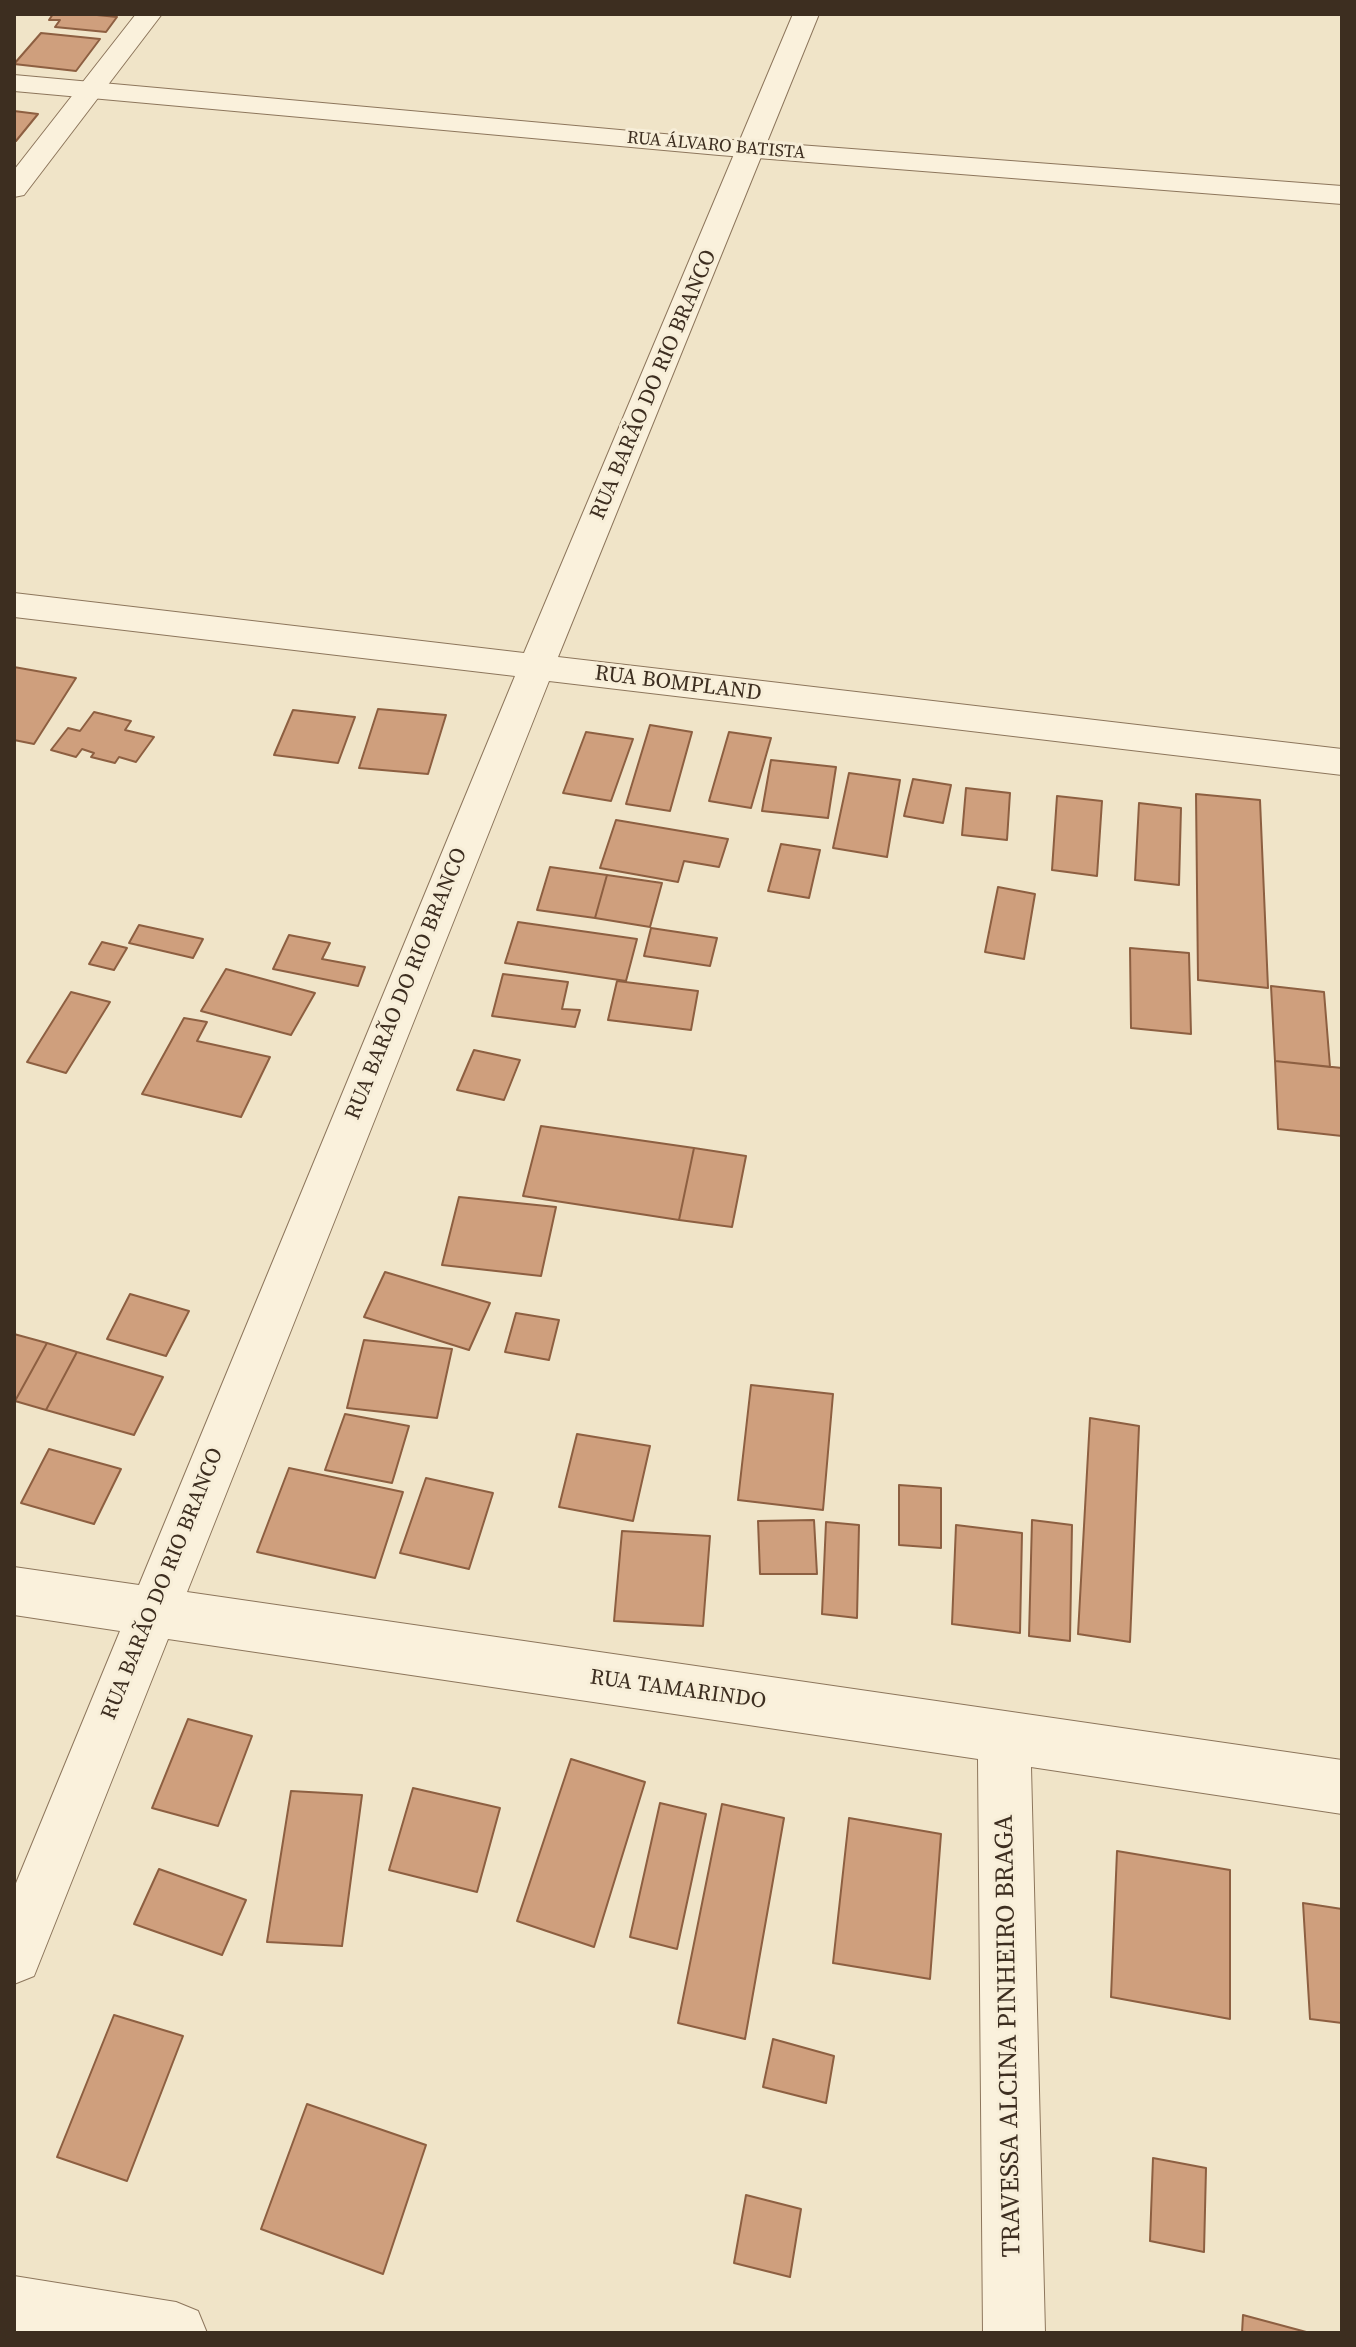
<!DOCTYPE html>
<meta charset="utf-8">
<style>
body{margin:0}
#map{position:relative;width:1356px;height:2347px;overflow:hidden;background:#f0e4c8;font-family:"Source Serif 4",serif}
canvas{display:block}
.frame{position:absolute;inset:0;border:16px solid #3d2e20;pointer-events:none}
</style>
<div id="map">
<canvas width="1356" height="2347"></canvas>
<div class="frame"></div>
</div>
<script>
const c = document.querySelector('canvas').getContext('2d');
c.lineJoin = 'round';
function fill(path, color) { c.fillStyle = color; c.fill(path, 'evenodd'); }
function stroke(path, color, width, dash) { c.strokeStyle = color; c.lineWidth = width; c.lineCap = dash ? 'butt' : 'round'; c.setLineDash(dash || []); c.stroke(path); }
function drawText(font, color, halo, rows, align = 'center') {
  c.font = font + ' "Source Serif 4",serif'; c.lineWidth = 6; c.setLineDash([]); c.textBaseline = 'middle'; c.strokeStyle = halo; c.fillStyle = color; for (const [text, x, y, turn = 0] of rows) {
    c.save(); c.translate(x, y); c.rotate((+turn || 0) * Math.PI / 180); c.textAlign = isNaN(turn) ? turn : align; if (halo) c.strokeText(text, 0, 0); c.fillText(text, 0, 0); c.restore();
  }
}
const building = new Path2D(`
 M53 14H87L117 17 106 32 55 27 60 20H49Z
 M41 33 100 39 76 71 14 64Z
 M14 111 38 114 16 141 14 140Z
 M14 667 76 678 34 744 14 740Z
 M378 709 446 715 428 774 359 768Z
 M293 710 355 717 338 763 274 755Z
 M94 712 131 721 125 730 154 737 136 762 119 757 115 763 91 757 94 753 82 749 76 757 51 750 68 728 80 731Z
 M650 725 692 732 670 811 626 804Z
 M586 732 633 739 611 801 563 793Z
 M729 732 771 738 751 808 709 801Z
 M771 760 836 767 828 818 762 811Z
 M849 773 900 780 887 857 833 848Z
 M913 779 951 785 943 823 904 816Z
 M966 788 1010 793 1007 840 962 835Z
 M1196 794 1260 800 1268 988 1198 980Z
 M1057 796 1102 801 1097 876 1052 870Z
 M1139 803 1181 808 1179 885 1135 880Z
 M616 820 728 839 719 867 684 861 678 882 600 868Z
 M781 844 820 850 809 898 768 891Z
 M550 867 607 875 595 918 537 910Z
 M607 875 662 883 650 927 595 918Z
 M998 887 1035 894 1024 959 985 952Z
 M518 922 637 939 626 981 505 963Z
 M139 925 203 939 193 958 129 943Z
 M651 928 717 938 710 966 644 956Z
 M289 935 330 943 322 959 365 967 358 986 273 969Z
 M102 942 127 948 114 970 89 964Z
 M1130 948 1189 953 1191 1034 1131 1028Z
 M226 969 315 993 291 1035 201 1011Z
 M503 974 568 982 562 1009 580 1010 575 1027 492 1016Z
 M617 981 698 991 691 1030 608 1020Z
 M1271 986 1324 992 1330 1067 1275 1061Z
 M71 992 110 1002 66 1073 27 1062Z
 M184 1018 207 1022 197 1041 270 1057 241 1117 142 1094Z
 M474 1050 520 1060 504 1100 457 1090Z
 M1275 1061 1342 1068V1136L1278 1129Z
 M541 1126 694 1148 679 1220 523 1196Z
 M694 1148 746 1156 732 1227 679 1220Z
 M459 1197 556 1207 541 1276 442 1265Z
 M385 1272 490 1303 469 1350 364 1317Z
 M130 1294 189 1311 166 1356 107 1339Z
 M516 1313 559 1320 549 1360 505 1352Z
 M14 1334 47 1343 15 1401 14 1400Z
 M364 1340 452 1349 437 1418 347 1408Z
 M47 1343 77 1352 46 1410 15 1401Z
 M77 1352 163 1377 134 1435 46 1410Z
 M751 1385 833 1394 823 1510 738 1500Z
 M345 1414 409 1426 392 1483 325 1470Z
 M1090 1418 1139 1426 1130 1642 1078 1634Z
 M577 1434 650 1446 633 1521 559 1507Z
 M49 1449 121 1469 94 1524 21 1503Z
 M289 1468 403 1492 375 1578 257 1552Z
 M426 1478 493 1493 469 1569 400 1553Z
 M899 1485 941 1488V1548L899 1545Z
 M814 1520 817 1574H760L758 1521Z
 M1032 1520 1072 1525 1070 1641 1029 1636Z
 M826 1522 859 1525 857 1618 822 1614Z
 M956 1525 1022 1533 1020 1633 952 1624Z
 M622 1531 710 1536 703 1626 614 1621Z
 M188 1719 252 1736 218 1826 152 1808Z
 M571 1759 645 1782 594 1947 517 1921Z
 M413 1788 500 1808 477 1892 389 1870Z
 M291 1791 362 1795 342 1946 267 1942Z
 M660 1803 706 1814 677 1949 630 1937Z
 M722 1804 784 1818 745 2039 678 2023Z
 M849 1818 941 1834 930 1979 833 1963Z
 M1117 1851 1230 1870V2019L1111 1997Z
 M159 1869 246 1900 222 1955 134 1924Z
 M1303 1903 1342 1909V2023L1310 2019Z
 M114 2015 183 2036 127 2181 57 2157Z
 M773 2039 834 2056 826 2103 763 2087Z
 M307 2104 426 2145 383 2274 261 2229Z
 M1153 2158 1206 2168 1204 2252 1150 2241Z
 M746 2195 801 2209 790 2277 734 2263Z
 M1243 2315 1310 2333H1242Z`);
const minor = new Path2D(`
 M136 14H162L24 195 14 197V170Z
 M793 14H819L558 657 1342 749V775L549 681 187 1592 1342 1760V1814L1031 1767 1045 2333H983L978 1759 168 1639 34 1976 14 1984V1888L120 1631 14 1615V1567L139 1585 515 676 14 617V593L524 653Z
 M14 2276 176 2302 198 2311 207 2333H14Z`);
const tertiary = new Path2D(`
 M14 75 719 139 1342 186V204L719 155 14 91Z`);
const farStreetnames = [
 ["RUA ÁLVARO BATISTA",716,146,5]
];
const streetNames = [
 ["RUA BARÃO DO RIO BRANCO",654,385,-67],
 ["RUA BOMPLAND",678,684,7],
 ["RUA BARÃO DO RIO BRANCO",407,984,-68],
 ["RUA BARÃO DO RIO BRANCO",163,1584,-68],
 ["RUA TAMARINDO",678,1690,8]
];
const nearStreetnames = [
 ["TRAVESSA ALCINA PINHEIRO BRAGA",1009,2036,-91]
];
fill(building, '#cf9f7d');
stroke(building, '#8d5f41', 2);
stroke(minor, '#8d765c', 2);
stroke(tertiary, '#8d765c', 2);
fill(minor, '#faf1dc');
fill(tertiary, '#faf1dc');
drawText('18px', '#3d2e20', '#f7eed8', farStreetnames);
drawText('22px', '#3d2e20', '#f7eed8', streetNames);
drawText('26px', '#3d2e20', '#f7eed8', nearStreetnames);
</script>
